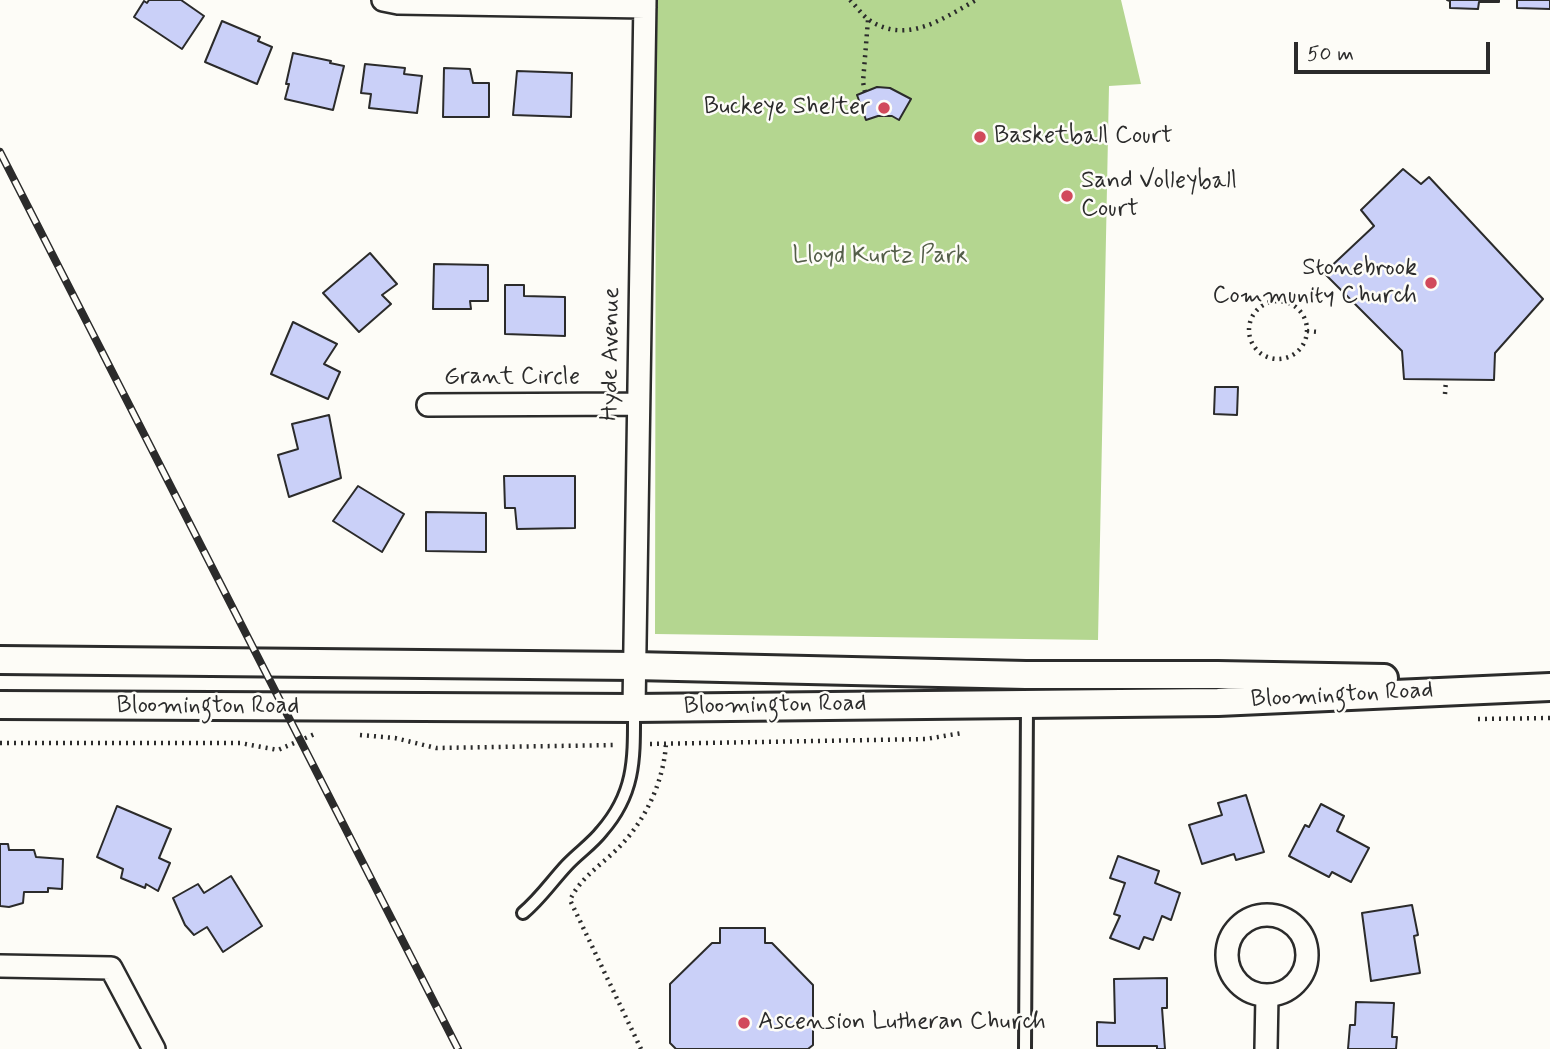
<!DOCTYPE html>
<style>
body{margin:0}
#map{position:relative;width:1550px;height:1049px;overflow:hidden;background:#fdfcf7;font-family:Mynerve,sans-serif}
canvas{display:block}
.scale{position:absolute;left:1294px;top:42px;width:196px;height:32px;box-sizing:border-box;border:4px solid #2b2b2b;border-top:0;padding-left:9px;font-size:21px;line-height:24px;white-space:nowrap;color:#2b2b2b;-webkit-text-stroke:5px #fdfcf7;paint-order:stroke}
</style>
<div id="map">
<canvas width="1550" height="1049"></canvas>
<div class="scale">50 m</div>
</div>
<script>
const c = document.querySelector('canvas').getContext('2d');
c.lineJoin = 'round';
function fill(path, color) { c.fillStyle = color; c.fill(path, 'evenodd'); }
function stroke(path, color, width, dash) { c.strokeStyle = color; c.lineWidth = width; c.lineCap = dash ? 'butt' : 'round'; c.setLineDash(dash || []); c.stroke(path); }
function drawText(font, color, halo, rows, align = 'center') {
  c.font = font + ' Mynerve,sans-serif'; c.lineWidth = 5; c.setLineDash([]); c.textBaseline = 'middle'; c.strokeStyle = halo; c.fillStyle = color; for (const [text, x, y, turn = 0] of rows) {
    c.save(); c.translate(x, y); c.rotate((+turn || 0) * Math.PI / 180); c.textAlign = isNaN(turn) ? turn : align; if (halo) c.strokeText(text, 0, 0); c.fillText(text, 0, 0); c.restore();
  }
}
const green = new Path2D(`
 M656 0H1121L1141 84 1109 86 1098 640 655 634Z`);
const building = new Path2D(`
 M149 0H181L204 16 182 49 134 17 144 1 147 3Z
 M1447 0H1499V2H1479L1478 9 1450 8V1Z
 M1517 0H1550V9L1517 8Z
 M222 21 260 37 258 41 272 47 257 84 205 62Z
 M293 53 331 61 330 63 344 66 333 110 285 99 289 84H286Z
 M365 64 405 68 404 74 422 76 417 113 369 108 371 94 361 93Z
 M444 68 470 69 473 83H489V117H443Z
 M517 71 572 73 571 117 513 115Z
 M877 87 890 88 911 99 899 120 892 116H878L866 120 857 95Z
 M1403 169 1421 184 1429 177 1543 299 1495 353 1494 380 1404 379 1402 351 1324 273 1374 226 1361 210Z
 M370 253 397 284 382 295 391 304 359 332 323 293Z
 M434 264 488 265V301H470L471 309H433Z
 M505 285H524V296L565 297V336L505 334Z
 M293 322 337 344 324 364 340 372 328 399 271 374Z
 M1215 387H1238L1237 415 1214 414Z
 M329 415 341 478 289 497 278 455 298 449 292 424Z
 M504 476H575V528L517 529 515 508H505Z
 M358 486 404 514 382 552 333 521Z
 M426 512 486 513V552L426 551Z
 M1246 795 1264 852 1236 860 1234 854 1202 864 1189 825 1222 815 1218 803Z
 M1321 804 1344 816 1337 831 1369 848 1351 882 1332 872 1329 877 1289 856 1305 825 1309 827Z
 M117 806 171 829 159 858 170 863 158 891 146 884 145 888 121 878 123 869 97 857Z
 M0 844H8L9 850H34L36 857 63 859 62 889 48 888V892H24L23 903 9 907 0 906Z
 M1118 856 1159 871 1155 883 1180 893 1171 920 1162 916 1153 940 1144 937 1139 949 1110 938 1120 916 1114 914 1125 883 1110 878Z
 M231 876 262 926 223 952 207 927 194 935 185 925 173 898 198 884 204 893Z
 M1412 905 1418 935 1414 936 1420 973 1371 981 1362 913Z
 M720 928H765V943H772L813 985V1045L808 1049H676L670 1043V984L712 943H720Z
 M1167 978V1008H1162L1165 1049H1157V1046H1097V1022L1115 1023 1114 979Z
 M1356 1002 1394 1003 1392 1037H1397L1396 1049H1348L1350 1025H1355Z`);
const path = new Path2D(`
 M850 0C856 6 862 15 869 20 907 45 942 19 976 0
 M865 92 863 82 868 20
 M1249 330a29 29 0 1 1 58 0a29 29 0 1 1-58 0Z
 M1307 331 1318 332
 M1445 394 1446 380
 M1478 719 1550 718
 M360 735 395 738 436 748 616 745
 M0 743H240L278 750 317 733
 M650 744 926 739 962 733
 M641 1049 570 900C580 879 597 868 613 853 643 826 664 783 666 743`);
const service = new Path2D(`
 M523 913C540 899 552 881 567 865 578 853 592 844 602 831 636 792 634 757 634 708
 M1025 1049 1027 706`);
const minor = new Path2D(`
 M383 0 398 3 645 7
 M428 405 638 404
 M634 708 645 0
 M1227 955a40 40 0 1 1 80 0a40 40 0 1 1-80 0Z
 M0 966 111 968 154 1049
 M1266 1049 1267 995`);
const tertiary = new Path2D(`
 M0 660 634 666 1026 675H1218L1384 678
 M0 705 634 708 1218 702 1550 687`);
const rail = new Path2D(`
 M0 152 458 1049`);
const markers = [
 [884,108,7,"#d1495b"],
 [980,137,7,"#d1495b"],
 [1067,196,7,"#d1495b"],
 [1431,283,7,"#d1495b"],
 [744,1023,7,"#d1495b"]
];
const poiNames = [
 ["Buckeye Shelter",870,108,"right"],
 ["Basketball Court",994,137],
 ["Sand Volleyball",1081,182],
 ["Court",1081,210],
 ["Stonebrook",1417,269,"right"],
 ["Community Church",1417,297,"right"],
 ["Ascension Lutheran Church",758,1023]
];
const parkNames = [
 ["Lloyd Kurtz Park",880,257]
];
const streetNames = [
 ["Hyde Avenue",612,354,-89],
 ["Grant Circle",512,378],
 ["Bloomington Road",1342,696,-3],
 ["Bloomington Road",775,706,-1],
 ["Bloomington Road",208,707]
];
fill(green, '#b4d690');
fill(building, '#cad0f8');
stroke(building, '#2b2b2b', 2);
stroke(service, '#2b2b2b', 16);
stroke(minor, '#2b2b2b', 26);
stroke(tertiary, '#2b2b2b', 32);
stroke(path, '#2b2b2b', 4.5, [2, 5]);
stroke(service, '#fdfcf7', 10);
stroke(minor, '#fdfcf7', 21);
stroke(tertiary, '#fdfcf7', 26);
stroke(rail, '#2b2b2b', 8);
stroke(rail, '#fdfcf7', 5, [16]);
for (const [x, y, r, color] of markers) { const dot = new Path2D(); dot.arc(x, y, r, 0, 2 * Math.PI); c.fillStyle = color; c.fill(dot); stroke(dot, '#fdfcf7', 2.5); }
drawText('24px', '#2b2b2b', '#fdfcf7', poiNames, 'left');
drawText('24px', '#545e49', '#fdfcf7', parkNames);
drawText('24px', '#2b2b2b', '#fdfcf7', streetNames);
</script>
